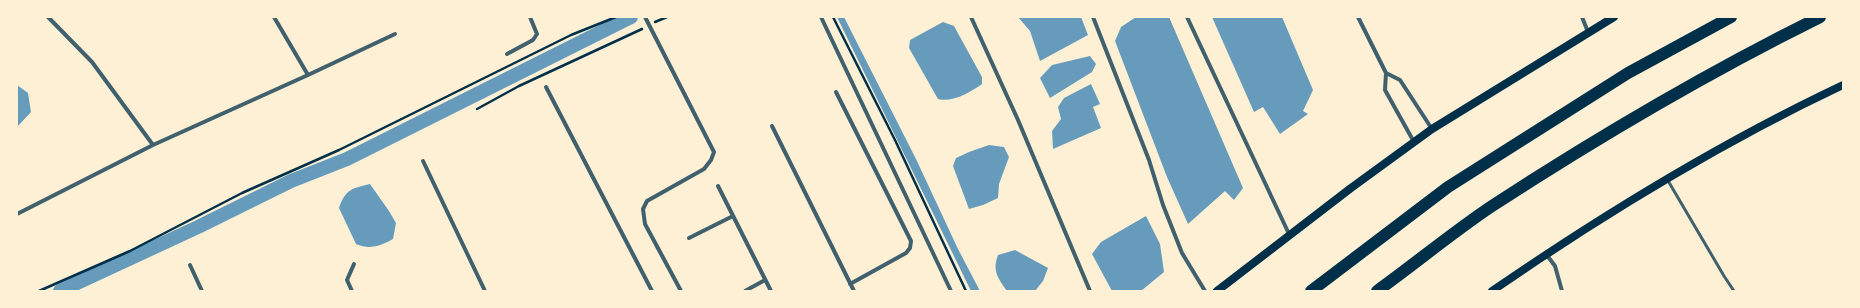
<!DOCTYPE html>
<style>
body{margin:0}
#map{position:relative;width:1860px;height:308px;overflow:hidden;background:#fdf0d5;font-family:"Libre Baskerville",serif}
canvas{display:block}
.frame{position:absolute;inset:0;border:18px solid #fdf0d5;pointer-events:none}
</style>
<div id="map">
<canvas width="1860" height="308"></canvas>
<div class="frame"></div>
</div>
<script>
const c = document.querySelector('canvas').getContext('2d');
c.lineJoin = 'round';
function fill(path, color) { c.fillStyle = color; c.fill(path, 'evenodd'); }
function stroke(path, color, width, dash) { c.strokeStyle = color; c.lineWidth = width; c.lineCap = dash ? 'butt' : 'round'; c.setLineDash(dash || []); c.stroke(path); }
const water = new Path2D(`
 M837 17H844L916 159 958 249 980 291H971Z
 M1018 17H1081L1088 35 1040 61 1030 31Z
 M1136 17H1169L1243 188 1234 200 1225 191 1188 224 1167 177 1115 41 1121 27Z
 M1212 17H1282L1313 90 1303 111 1308 114 1280 134 1263 107 1254 112Z
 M943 22 954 26 982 77V84C971 92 952 103 938 99L909 48 910 40Z
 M1090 56 1096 64 1092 72 1050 98 1040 78 1052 65Z
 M1091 84 1100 104 1093 107 1101 128 1053 149 1052 131 1061 119 1058 107 1064 98Z
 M17 85 28 93 31 112 17 127Z
 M989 145 1004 147 1009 157 999 184 998 198 983 205 969 209 953 166 956 158 969 152Z
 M370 184 389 211 396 223 393 239C380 246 370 250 356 244L339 208C345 190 352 188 370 184Z
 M1146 216 1160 244 1164 272 1141 291H1112L1092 254 1101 242Z
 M1015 250 1048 268 1043 281 1035 291H1007C998 278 992 271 998 255Z`);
const canal = new Path2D(`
 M60 291 198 227 291 181 347 159 631 17`);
const path = new Path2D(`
 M833 17 895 140 966 291
 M655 22 667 17
 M477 109 519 86 642 29
 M39 291 130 251 242 193 339 150 571 35 616 17`);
const service = new Path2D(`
 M1667 179 1724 276 1734 291`);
const minor = new Path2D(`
 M48 17 92 62 153 145
 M645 17 714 152 711 160 704 169 647 201 643 209 645 224 681 291
 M821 17 951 291
 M971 17 1018 120 1090 291
 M1093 17 1149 160 1163 205 1182 253 1205 291
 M1187 17 1289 234
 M1358 17 1386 73 1385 90 1414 142
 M1582 17 1588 32
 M507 54 533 40 537 34 530 17
 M1386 73 1400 80 1432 129
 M308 75 395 34
 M546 87 652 291
 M836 92 911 241 910 248 906 253 850 284
 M772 126 854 291
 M423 161 485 291
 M718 186 771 291
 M17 214 153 145 308 75 274 17
 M689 238 733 216
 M1546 254 1555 266 1562 291
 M190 265 202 291
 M352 291 347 280 354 264
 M745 291 765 280`);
const secondary = new Path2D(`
 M1217 291 1351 188 1432 129 1614 17
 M1492 291C1604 214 1720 143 1843 85`);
const motorway = new Path2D(`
 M1311 291 1448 187 1628 73 1731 17
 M1377 291C1416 263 1453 232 1492 206 1598 137 1707 73 1820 17`);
fill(water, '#669bbc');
stroke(canal, '#669bbc', 14);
stroke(path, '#003049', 2.5);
stroke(service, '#3f606c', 3);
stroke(minor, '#3f606c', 4);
stroke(secondary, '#003049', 8);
stroke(motorway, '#003049', 12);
</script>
